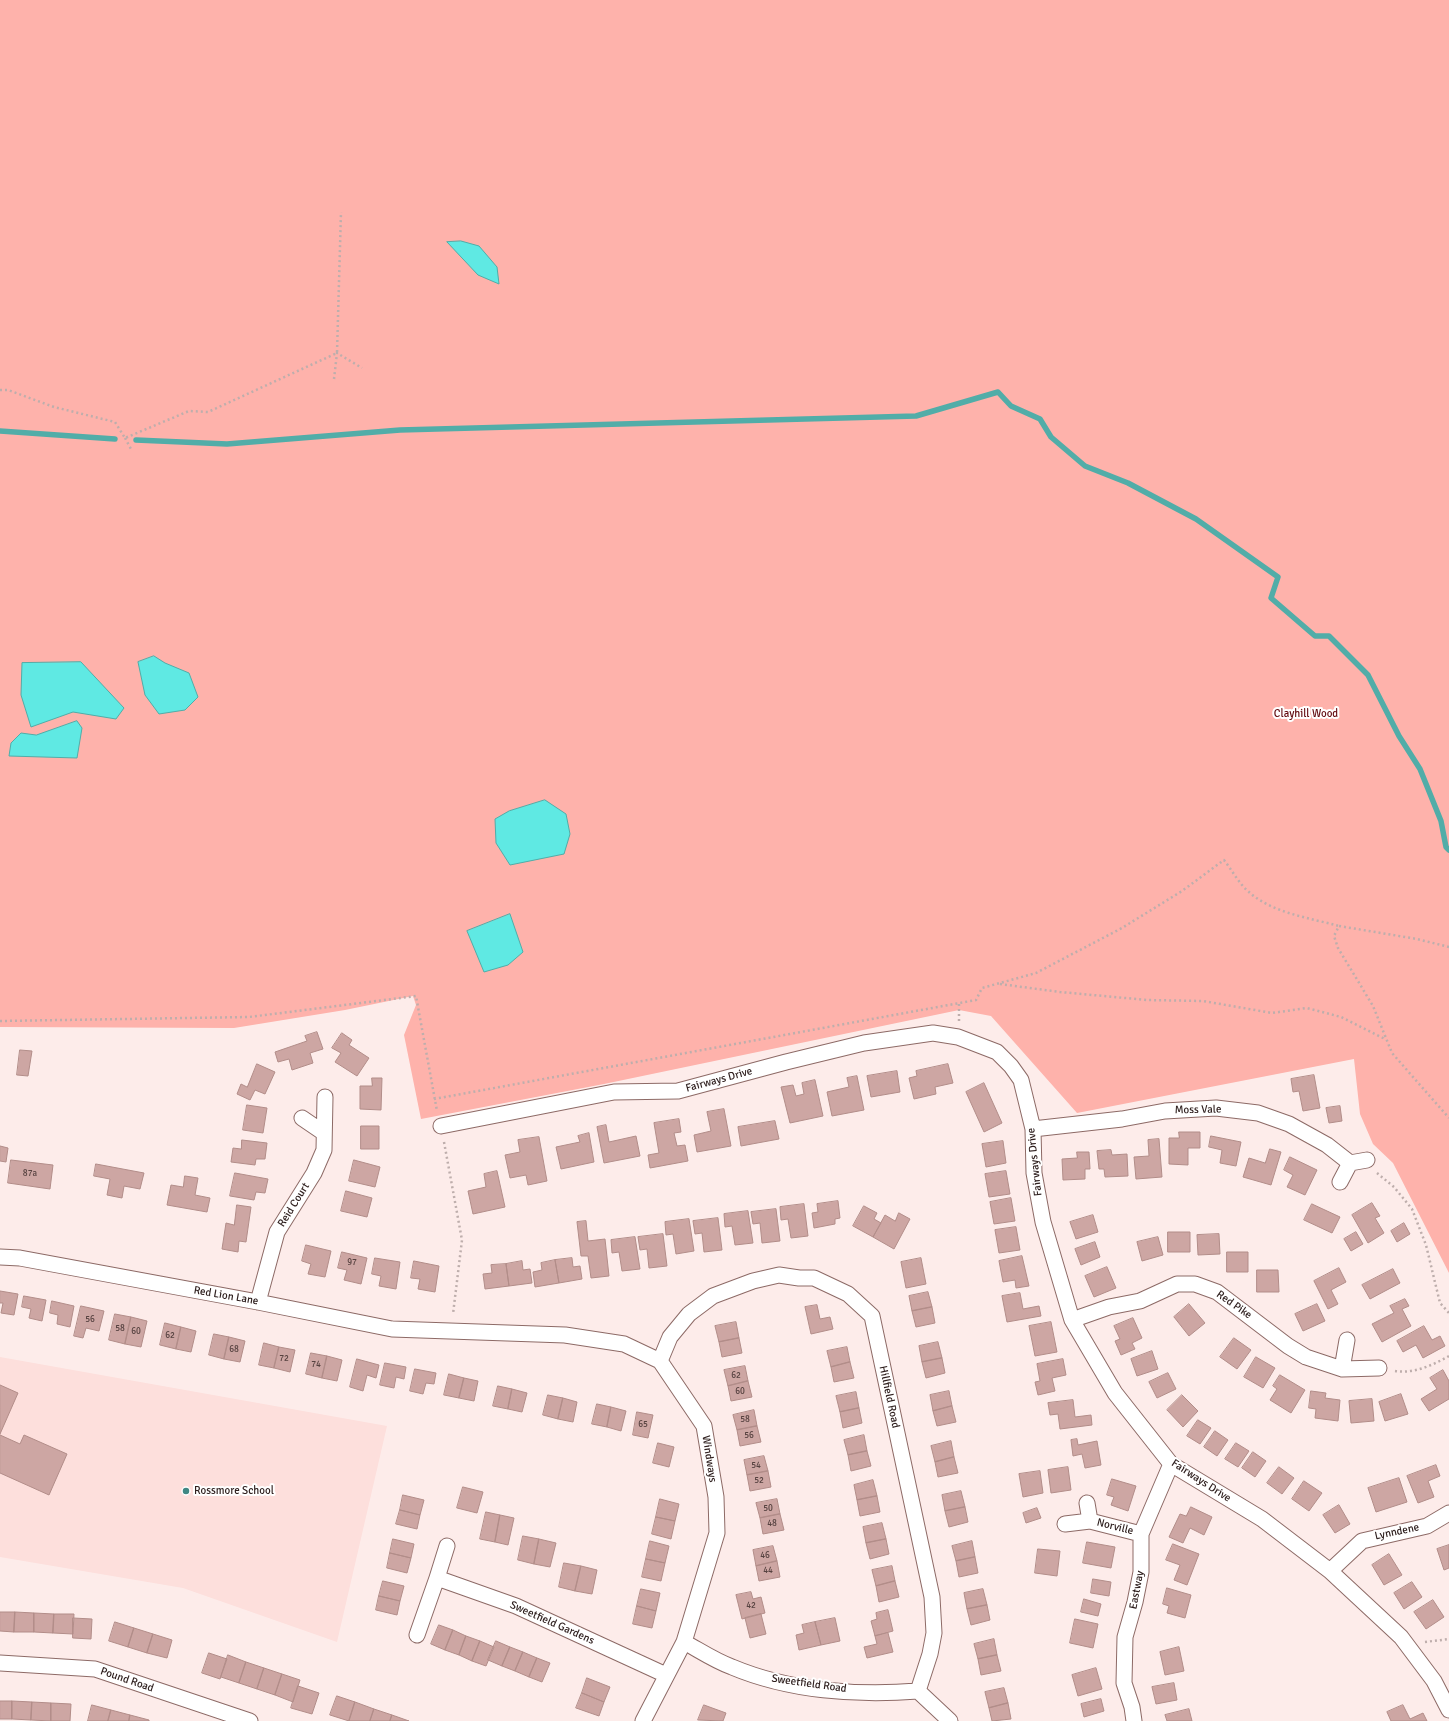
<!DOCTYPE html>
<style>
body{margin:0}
canvas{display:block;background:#fdecea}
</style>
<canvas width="1449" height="1721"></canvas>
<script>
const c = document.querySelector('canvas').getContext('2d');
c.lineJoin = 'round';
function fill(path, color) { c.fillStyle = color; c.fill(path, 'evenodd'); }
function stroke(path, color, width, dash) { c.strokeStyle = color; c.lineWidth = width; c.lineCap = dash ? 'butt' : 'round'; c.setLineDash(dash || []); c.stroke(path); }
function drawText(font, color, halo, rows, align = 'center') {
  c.font = font + ' Signika,sans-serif'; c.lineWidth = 4; c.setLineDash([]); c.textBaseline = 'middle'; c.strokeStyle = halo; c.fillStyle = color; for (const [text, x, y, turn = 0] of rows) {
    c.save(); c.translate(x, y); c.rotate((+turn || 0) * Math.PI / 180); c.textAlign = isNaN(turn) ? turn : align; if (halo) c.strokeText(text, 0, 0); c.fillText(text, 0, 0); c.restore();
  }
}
const built = new Path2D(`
 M0 1357 387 1426 337 1642 183 1588 0 1557Z`);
const green = new Path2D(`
 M0 0H1449V1273L1393 1163 1373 1144 1360 1114 1354 1059 1077 1113 991 1016 959 1010 604 1084 421 1119 404 1035 416 1005 413 996 345 1010 234 1028 0 1027Z`);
const water = new Path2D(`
 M461 241 479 246 497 267 499 284 478 275 447 242Z
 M154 656 165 663 189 673 198 697 185 710 159 714 145 695 138 662Z
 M81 662 124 708 116 719 73 712 31 727 21 695 22 663Z
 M77 721 82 728 77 758 9 756 11 743 21 733 36 735Z
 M545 800 566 814 570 834 564 854 510 865 496 843 495 819 509 811Z
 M510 914 523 952 508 965 484 972 467 931Z`);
const stream = new Path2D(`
 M0 431 115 439
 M136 440 227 444 400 430 916 416 998 392 1011 406 1040 419 1051 437 1085 466 1128 483 1196 519 1278 577 1271 598 1315 636H1329L1368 675 1399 736 1420 769 1441 821 1446 847 1449 850`);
const building = new Path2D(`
 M317 1032 323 1049 310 1053 313 1063 292 1070 289 1059 278 1062 275 1052 307 1041 305 1036Z
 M342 1033 352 1040 349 1045 369 1058 357 1076 335 1062 341 1053 332 1048Z
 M20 1050 32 1051 28 1076 17 1075Z
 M257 1064 275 1072 265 1094 255 1090 250 1100 237 1094 241 1084 247 1087Z
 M948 1064 953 1083 935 1087 936 1094 914 1099 909 1078 917 1076 916 1071Z
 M897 1071 900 1092 871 1097 867 1076Z
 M1314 1075 1320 1108 1303 1111 1299 1091 1293 1092 1291 1079Z
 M857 1076 864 1110 832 1116 827 1092 849 1087 847 1078Z
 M372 1078H382L381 1110 360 1109V1086H372Z
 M815 1080 823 1116 790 1123 781 1087 793 1085 796 1096 804 1094 802 1083Z
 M984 1083 1002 1123 984 1132 966 1092Z
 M247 1105 267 1108 263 1133 243 1130Z
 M1340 1106 1342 1121 1329 1123 1326 1108Z
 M724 1109 731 1146 697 1152 694 1135 711 1131 707 1112Z
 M679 1119 681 1132 674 1133 677 1146 685 1145 688 1161 650 1168 648 1155 659 1153 654 1123Z
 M775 1121 779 1139 741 1146 738 1127Z
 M606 1125 609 1142 636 1136 640 1156 604 1163 597 1127Z
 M361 1126H379V1149H361Z
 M1179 1132H1200V1148H1188V1165L1169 1164V1138H1179Z
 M589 1133 594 1162 561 1169 556 1147 580 1142 578 1136Z
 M1211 1136 1241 1142 1236 1166 1220 1163 1222 1150 1209 1147Z
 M539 1137 547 1181 528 1185 526 1175 510 1178 505 1155 520 1152 518 1140Z
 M1159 1139 1162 1177 1136 1179 1134 1157 1149 1156 1148 1140Z
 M242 1140 267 1143 265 1159H256L255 1165 231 1162 233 1148 241 1149Z
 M1003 1141 1006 1163 986 1167 982 1144Z
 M0 1146 8 1148 6 1162 0 1161Z
 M1270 1149 1281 1152 1271 1185 1243 1177 1249 1158 1265 1163Z
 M1111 1150 1112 1155 1127 1154 1128 1176 1105 1177 1104 1169H1099L1097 1151Z
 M1077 1152H1089L1090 1169H1085V1179L1063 1180 1062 1159 1077 1158Z
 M1290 1157 1317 1170 1305 1195 1287 1187 1293 1175 1284 1170Z
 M11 1160 53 1165 50 1189 8 1183Z
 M354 1160 380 1167 375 1187 349 1181Z
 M96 1164 144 1173 140 1189 124 1186 122 1198 107 1195 110 1179 94 1176Z
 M497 1171 505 1207 473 1214 468 1191 486 1187 484 1174Z
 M1006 1171 1010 1194 989 1197 985 1174Z
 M235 1173 268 1179 265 1193 256 1192 254 1200 230 1196Z
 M185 1176 198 1178 195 1195 210 1198 207 1212 167 1205 171 1185 183 1187Z
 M346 1191 372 1198 367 1217 341 1211Z
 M1011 1198 1015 1221 994 1224 990 1202Z
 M838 1201 840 1218 835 1219V1224L814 1228 812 1213 818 1212 817 1204Z
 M1372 1203 1380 1216 1375 1218 1384 1233 1368 1243 1352 1215Z
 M804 1204 808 1236 791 1238 788 1219 781 1220 780 1207Z
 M1312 1204 1340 1217 1332 1233 1304 1220Z
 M237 1205 251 1207 246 1242 239 1241 238 1252 222 1249 226 1223 234 1225Z
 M864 1206 877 1213 874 1219 881 1223 873 1237 853 1226Z
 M776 1209 780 1241 762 1243 760 1223 753 1224 751 1212Z
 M748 1211 753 1243 735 1245 732 1226 725 1227 724 1214Z
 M899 1213 910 1219 894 1249 873 1237 885 1215 895 1221Z
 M1093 1215 1098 1232 1076 1239 1070 1222Z
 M718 1218 722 1250 704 1252 702 1233 695 1234 693 1221Z
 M689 1219 694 1251 676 1254 673 1234 666 1235 665 1222Z
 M586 1221 588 1241 605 1239 609 1276 591 1278 588 1256H581L577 1222Z
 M1404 1223 1410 1234 1397 1242 1391 1231Z
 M1016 1227 1020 1250 999 1253 995 1230Z
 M1168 1232H1190V1252H1168Z
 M1356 1232 1363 1244 1351 1251 1344 1239Z
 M663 1234 667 1266 649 1268 647 1249 640 1250 638 1237Z
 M1219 1234 1220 1254 1198 1255 1197 1235Z
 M635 1237 640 1269 622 1271 619 1252 612 1253 611 1240Z
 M1158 1237 1163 1255 1142 1261 1137 1242Z
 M1095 1242 1100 1257 1081 1265 1075 1249Z
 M306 1245 331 1251 325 1277 308 1274 311 1264 302 1261Z
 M342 1252 367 1258 361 1284 344 1280 347 1270 338 1268Z
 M1227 1252H1248V1272H1227Z
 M1022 1256 1029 1286 1016 1288 1015 1280 1003 1282 999 1261Z
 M375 1258 400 1262 396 1289 379 1286 381 1276 372 1274Z
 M572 1258 573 1267 580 1266 582 1279 559 1283 555 1260Z
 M921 1258 926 1284 906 1288 901 1262Z
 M555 1260 559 1283 535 1287 533 1272 542 1270 541 1263Z
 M414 1261 439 1266 435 1292 418 1289 420 1279 411 1278Z
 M522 1261 523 1270 530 1269 532 1283 509 1286 506 1264Z
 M506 1264 509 1286 485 1289 483 1274 492 1273 491 1265Z
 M1107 1267 1116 1288 1094 1297 1085 1276Z
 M1339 1268 1346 1282 1331 1290 1338 1304 1328 1309 1314 1281Z
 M1393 1269 1400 1283 1370 1299 1362 1285Z
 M1257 1270H1278L1279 1292H1257Z
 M0 1291 18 1294 14 1315 1 1313 3 1303H0Z
 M928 1292 932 1307 912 1311 909 1296Z
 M1020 1293 1023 1309 1039 1306 1041 1316 1007 1322 1002 1296Z
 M24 1296 46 1300 42 1321 29 1318 31 1309 22 1307Z
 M1405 1299 1409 1306 1402 1309 1411 1326 1382 1342 1372 1324 1394 1313 1390 1306Z
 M52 1301 74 1306 70 1327 57 1324 58 1315 50 1313Z
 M1189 1304 1205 1323 1189 1336 1174 1317Z
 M1317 1304 1325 1321 1303 1331 1295 1314Z
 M817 1305 820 1319 830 1317 833 1329 811 1334 805 1307Z
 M81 1306 104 1311 99 1331 86 1328 83 1338 74 1336Z
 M932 1307 935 1323 916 1327 912 1311Z
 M115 1314 131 1317 125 1344 109 1340Z
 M131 1317 147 1321 141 1347 125 1344Z
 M1133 1318 1142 1338 1132 1343 1135 1349 1121 1355 1115 1341 1120 1339 1114 1326Z
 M736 1322 739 1338 719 1342 715 1326Z
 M1051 1322 1057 1352 1035 1356 1029 1326Z
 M165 1323 181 1327 176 1349 160 1345Z
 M1424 1326 1432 1340 1440 1336 1445 1346 1423 1358 1416 1345 1403 1352 1397 1341Z
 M181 1327 196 1331 191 1352 176 1349Z
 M214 1334 229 1337 224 1359 209 1355Z
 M229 1337 245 1341 240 1362 224 1359Z
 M739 1338 742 1353 722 1357 719 1342Z
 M1234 1338 1251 1350 1237 1369 1220 1357Z
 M938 1342 942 1358 922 1362 919 1346Z
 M264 1343 279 1347 274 1368 259 1365Z
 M279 1347 295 1350 290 1372 274 1368Z
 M847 1347 850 1362 831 1367 827 1351Z
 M1152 1351 1158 1369 1137 1376 1131 1359Z
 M311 1353 327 1356 322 1378 306 1374Z
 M327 1356 342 1360 337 1381 322 1378Z
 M1256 1357 1275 1368 1263 1388 1244 1377Z
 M942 1358 945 1373 926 1378 922 1362Z
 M357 1359 379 1365 376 1378 367 1375 363 1391 350 1387Z
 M1063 1359 1066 1375 1052 1378 1055 1391 1038 1395 1035 1382 1040 1381 1037 1364Z
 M850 1362 854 1378 834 1382 831 1367Z
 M385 1363 406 1367 404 1379 396 1377 394 1388 380 1385Z
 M745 1366 748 1381 728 1386 724 1370Z
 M415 1369 436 1373 434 1384 426 1383 423 1394 410 1391Z
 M1443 1370 1449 1381V1399L1429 1411 1421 1399 1437 1389 1430 1378Z
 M1168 1373 1176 1389 1157 1398 1149 1382Z
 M449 1374 464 1378 459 1398 444 1395Z
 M1280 1375 1305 1390 1291 1413 1270 1400 1277 1389 1273 1386Z
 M464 1378 478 1381 474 1401 459 1398Z
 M748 1381 752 1397 731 1401 728 1386Z
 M0 1385 18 1393 0 1434Z
 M498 1386 512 1389 508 1409 493 1406Z
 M512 1389 527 1393 522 1412 508 1409Z
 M949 1391 952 1406 933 1411 930 1395Z
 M1311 1391 1326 1393 1325 1398 1340 1400 1338 1421 1315 1418 1316 1409 1309 1408Z
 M856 1392 859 1408 840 1412 836 1396Z
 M1401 1394 1408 1414 1385 1421 1379 1402Z
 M548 1395 563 1398 558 1419 543 1415Z
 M1182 1395 1198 1411 1183 1427 1167 1410Z
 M563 1398 577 1402 573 1422 558 1419Z
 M1372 1399 1374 1421 1351 1423 1349 1401Z
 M1073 1400 1075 1417 1091 1415 1092 1425 1060 1429 1058 1414 1050 1415 1048 1403Z
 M597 1404 611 1407 607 1427 592 1424Z
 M952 1406 956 1422 937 1426 933 1411Z
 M611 1407 626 1411 621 1431 607 1427Z
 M859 1408 862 1423 843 1428 840 1412Z
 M754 1410 757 1426 737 1430 733 1415Z
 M637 1412 653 1415 648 1438 633 1435Z
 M1198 1420 1211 1428 1200 1444 1187 1436Z
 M757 1426 761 1442 740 1446 737 1430Z
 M1215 1431 1228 1440 1217 1456 1204 1447Z
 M0 1435 20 1444 24 1435 67 1454 49 1495 0 1473Z
 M864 1435 867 1451 848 1455 844 1440Z
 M1077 1439 1078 1445 1097 1441 1101 1465 1085 1468 1082 1454 1073 1456 1071 1440Z
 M951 1441 954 1457 935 1462 931 1446Z
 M658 1443 674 1447 669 1467 653 1463Z
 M1236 1443 1249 1451 1238 1467 1225 1459Z
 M867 1451 871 1466 851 1471 848 1455Z
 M1253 1452 1266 1461 1255 1477 1242 1468Z
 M764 1456 768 1471 747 1475 744 1460Z
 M954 1457 958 1473 938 1477 935 1462Z
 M1436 1465 1440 1476 1428 1481 1434 1497 1418 1503 1407 1476Z
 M1068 1467 1071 1490 1051 1493 1048 1470Z
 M1279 1467 1294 1478 1282 1494 1267 1483Z
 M768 1471 771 1487 750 1491 747 1475Z
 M1040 1471 1043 1493 1023 1497 1019 1474Z
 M1399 1478 1407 1502 1376 1512 1368 1488Z
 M1112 1479 1136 1486 1128 1511 1111 1505 1114 1497 1107 1495Z
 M873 1480 877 1496 857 1500 854 1485Z
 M1304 1481 1322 1493 1309 1511 1292 1499Z
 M463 1487 483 1492 477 1513 457 1508Z
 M961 1491 965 1507 945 1511 942 1495Z
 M403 1495 424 1500 420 1515 400 1510Z
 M877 1496 880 1512 860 1516 857 1500Z
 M660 1499 679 1504 675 1521 656 1517Z
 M777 1499 780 1514 760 1518 756 1503Z
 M1339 1505 1350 1524 1335 1533 1323 1515Z
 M965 1507 968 1522 949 1527 945 1511Z
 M1191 1507 1212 1517 1204 1535 1190 1528 1183 1543 1169 1537 1180 1514 1186 1516Z
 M1037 1508 1041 1518 1026 1523 1023 1513Z
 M400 1510 420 1515 417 1529 396 1524Z
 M486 1512 500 1515 495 1542 480 1539Z
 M780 1514 784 1530 763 1534 760 1518Z
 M500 1515 514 1518 508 1545 495 1542Z
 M656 1517 675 1521 671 1539 652 1534Z
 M882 1523 886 1539 866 1543 863 1527Z
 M523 1536 539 1539 534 1564 518 1560Z
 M393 1539 414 1544 411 1558 390 1553Z
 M539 1539 556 1543 550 1567 534 1564Z
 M886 1539 889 1554 870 1559 866 1543Z
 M650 1541 669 1546 665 1563 646 1559Z
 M972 1541 975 1557 956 1561 952 1546Z
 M1087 1542 1115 1547 1111 1568 1083 1563Z
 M1173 1544 1199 1554 1187 1585 1174 1580 1180 1565 1166 1560Z
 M1449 1545V1568L1444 1570 1437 1549Z
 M773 1546 777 1561 756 1566 753 1550Z
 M1038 1549 1060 1551 1057 1576 1035 1573Z
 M390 1553 411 1558 407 1573 387 1568Z
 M1389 1554 1402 1575 1384 1585 1372 1565Z
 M975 1557 978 1573 959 1577 956 1561Z
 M646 1559 665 1563 661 1581 642 1577Z
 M777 1561 780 1577 759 1581 756 1566Z
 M564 1563 581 1566 575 1591 559 1587Z
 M581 1566 597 1570 592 1594 575 1591Z
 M892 1566 895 1581 876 1586 872 1570Z
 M1093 1579 1111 1582 1109 1596 1091 1593Z
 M383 1581 404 1586 400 1601 379 1596Z
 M895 1581 899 1597 879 1602 876 1586Z
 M1412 1582 1422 1597 1404 1609 1394 1593Z
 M1167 1588 1191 1595 1185 1618 1167 1613 1169 1606 1163 1604Z
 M641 1589 660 1593 656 1611 637 1606Z
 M983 1589 987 1605 967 1609 964 1593Z
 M751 1592 753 1599 761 1597 765 1613 742 1619 736 1595Z
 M379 1596 400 1601 397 1615 376 1610Z
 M1084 1599 1101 1604 1098 1616 1081 1612Z
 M1433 1600 1444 1617 1426 1629 1414 1612Z
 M987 1605 990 1620 971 1625 967 1609Z
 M637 1606 656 1611 652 1628 633 1624Z
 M888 1610 893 1631 875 1636 871 1621 877 1619 876 1613Z
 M0 1612H15L14 1632 0 1631Z
 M15 1612 34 1613V1632H14Z
 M34 1613 54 1614 53 1633 34 1632Z
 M54 1614H74L73 1634 53 1633Z
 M761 1614 766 1634 750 1638 745 1618Z
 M73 1618 92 1619 91 1639 73 1638Z
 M835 1618 840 1641 821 1645 815 1622Z
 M1075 1619 1098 1624 1093 1648 1070 1643Z
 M115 1622 134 1628 128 1647 109 1641Z
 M815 1622 821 1645 799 1650 796 1635 804 1633 802 1625Z
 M439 1625 453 1630 445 1650 431 1644Z
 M134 1628 153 1634 147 1653 128 1647Z
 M453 1630 466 1636 459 1655 445 1650Z
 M888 1633 893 1652 867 1658 864 1647 877 1644 875 1636Z
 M153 1634 172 1640 167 1658 147 1653Z
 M466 1636 480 1641 472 1661 459 1655Z
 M994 1639 997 1655 978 1659 974 1644Z
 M480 1641 494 1647 486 1666 472 1661Z
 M496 1641 510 1647 502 1666 488 1660Z
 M510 1647 523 1652 515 1671 502 1666Z
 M1179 1647 1184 1671 1165 1675 1160 1652Z
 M523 1652 537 1658 529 1677 515 1671Z
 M209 1653 227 1659 220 1679 202 1673Z
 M228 1655 246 1662 239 1683 221 1677Z
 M997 1655 1001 1671 981 1675 978 1659Z
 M537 1658 550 1663 542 1682 529 1677Z
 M246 1662 264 1668 257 1689 239 1683Z
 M264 1668 282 1674 275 1695 257 1689Z
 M1096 1668 1102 1689 1078 1696 1072 1675Z
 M282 1674 300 1680 293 1702 275 1695Z
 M587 1678 610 1687 604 1702 582 1693Z
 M1174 1683 1177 1700 1156 1704 1152 1687Z
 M298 1686 319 1693 312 1714 291 1708Z
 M1004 1688 1008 1703 989 1708 985 1692Z
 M582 1693 604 1702 599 1716 576 1708Z
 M337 1696 355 1702 349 1721 330 1715Z
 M1101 1699 1104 1711 1084 1717 1081 1704Z
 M0 1701H12V1719H0Z
 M12 1701 32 1702 31 1720 12 1719Z
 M32 1702 51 1703V1721L31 1720Z
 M355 1702 374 1709 370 1721H349Z
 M51 1703 71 1704 70 1721H51Z
 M1008 1703 1011 1719 992 1721 989 1708Z
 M92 1705 111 1710 108 1721H88Z
 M704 1705 726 1713 723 1721 698 1720Z
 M1403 1705 1410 1719 1423 1713 1427 1721H1391L1387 1712Z
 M374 1709 392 1715 390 1721H370Z
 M1189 1709 1192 1721H1167L1165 1715Z
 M111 1710 130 1715 129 1721H108Z
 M130 1715 149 1720V1721H129Z
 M392 1715 409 1721H390Z`);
const path = new Path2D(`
 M334 379 337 353 362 368
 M0 390H8L54 407 115 422 125 438 189 411 208 412 337 353 341 212
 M125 438 131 449
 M1449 947 1417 939 1339 926 1334 936 1338 948 1373 1006 1392 1053 1449 1118
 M1000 984 1060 992 1147 1000 1203 1001 1272 1013 1307 1008 1341 1017 1385 1039
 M0 1021 249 1017 416 996 437 1111
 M959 1021V1003
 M434 1099 976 1000 982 988 1036 973 1122 928 1182 891 1224 860C1232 870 1239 884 1249 892 1272 913 1310 918 1339 926
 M444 1142 462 1240 453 1314
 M1377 1173 1394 1187 1412 1209 1426 1245 1440 1303 1449 1313
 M1395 1371C1414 1374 1433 1365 1449 1356
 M1425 1642 1449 1639`);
const minor = new Path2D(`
 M302 1118 324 1133
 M441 1126 614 1092 678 1091 786 1062 864 1043 933 1033 958 1037 997 1052 1011 1066 1021 1080 1033 1129 1034 1173 1043 1222 1072 1320 1115 1393 1171 1464 1262 1519 1330 1571 1401 1637 1434 1681 1449 1710
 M1033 1129 1122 1119 1165 1111 1216 1108 1258 1113 1289 1124 1327 1145 1350 1163 1340 1182
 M1350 1163 1367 1160
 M0 1257 20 1258 258 1302 392 1329 565 1335 624 1344 660 1361 704 1426 716 1497 717 1533 684 1642 643 1721
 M258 1302 277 1232 314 1173 324 1150 325 1097
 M1072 1320 1109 1307 1140 1301 1177 1284H1195L1217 1292 1288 1346 1306 1357 1342 1369 1379 1368
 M660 1361 670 1337 689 1314 713 1296 753 1281 779 1275 799 1278H814L848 1294 872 1316 932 1597 934 1633 930 1654 918 1691 950 1721
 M1342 1369 1347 1340
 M1087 1503 1090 1521
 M1065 1524 1090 1521 1141 1534
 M447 1546 437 1578 516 1606 666 1675
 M1330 1571 1362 1541 1427 1526 1449 1513
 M417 1635 437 1578
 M684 1642C699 1650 715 1661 732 1667 789 1691 857 1696 918 1691
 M0 1663 95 1669 250 1721
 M1134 1721 1132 1707 1124 1683 1125 1637 1135 1602 1141 1572V1534L1171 1464`);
const markers = [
 [186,1491,4,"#3f8783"]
];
const numberNames = [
 ["87a",30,1174],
 ["97",352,1263],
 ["56",90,1320],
 ["58",120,1329],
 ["60",136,1332],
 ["62",170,1336],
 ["68",234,1350],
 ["72",284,1359],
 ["74",316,1365],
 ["62",736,1376],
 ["60",740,1392],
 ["58",745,1420],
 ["65",643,1425],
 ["56",749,1436],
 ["54",756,1466],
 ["52",759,1481],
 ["50",768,1509],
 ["48",772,1524],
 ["46",765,1556],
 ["44",768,1571],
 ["42",751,1606]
];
const parkNames = [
 ["Clayhill Wood",1306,714]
];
const streetNames = [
 ["Fairways Drive",719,1080,-15],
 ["Moss Vale",1198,1110,-1],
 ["Fairways Drive",1035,1162,-96],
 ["Reid Court",294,1205,-58],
 ["Red Lion Lane",226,1296,10],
 ["Red Pike",1234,1305,35],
 ["Hillfield Road",889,1397,78],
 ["Windways",709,1459,81],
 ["Fairways Drive",1201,1481,33],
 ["Norville",1115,1527,14],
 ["Lynndene",1397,1532,-12],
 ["Eastway",1137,1590,-79],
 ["Sweetfield Gardens",552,1623,24],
 ["Pound Road",127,1680,19],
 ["Sweetfield Road",809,1684,8]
];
const poiNames = [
 ["Rossmore School",194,1491]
];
fill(built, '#fddfdc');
fill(green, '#feb2ab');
fill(water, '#5fe9e3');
stroke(water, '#51ada8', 1);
stroke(stream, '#51ada8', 5.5);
fill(building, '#cda6a3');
stroke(building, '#b28d89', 1);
stroke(minor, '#8d6a66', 17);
stroke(path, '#beaeac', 2.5, [2, 3]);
stroke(minor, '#fff', 15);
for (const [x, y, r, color] of markers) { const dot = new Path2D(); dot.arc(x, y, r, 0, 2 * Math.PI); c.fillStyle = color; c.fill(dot); stroke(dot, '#fff', 1.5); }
drawText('9px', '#564240', null, numberNames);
drawText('11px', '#630b10', '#fff', parkNames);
drawText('11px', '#2f201f', '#fff', streetNames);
drawText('11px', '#2f201f', '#fff', poiNames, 'left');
</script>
